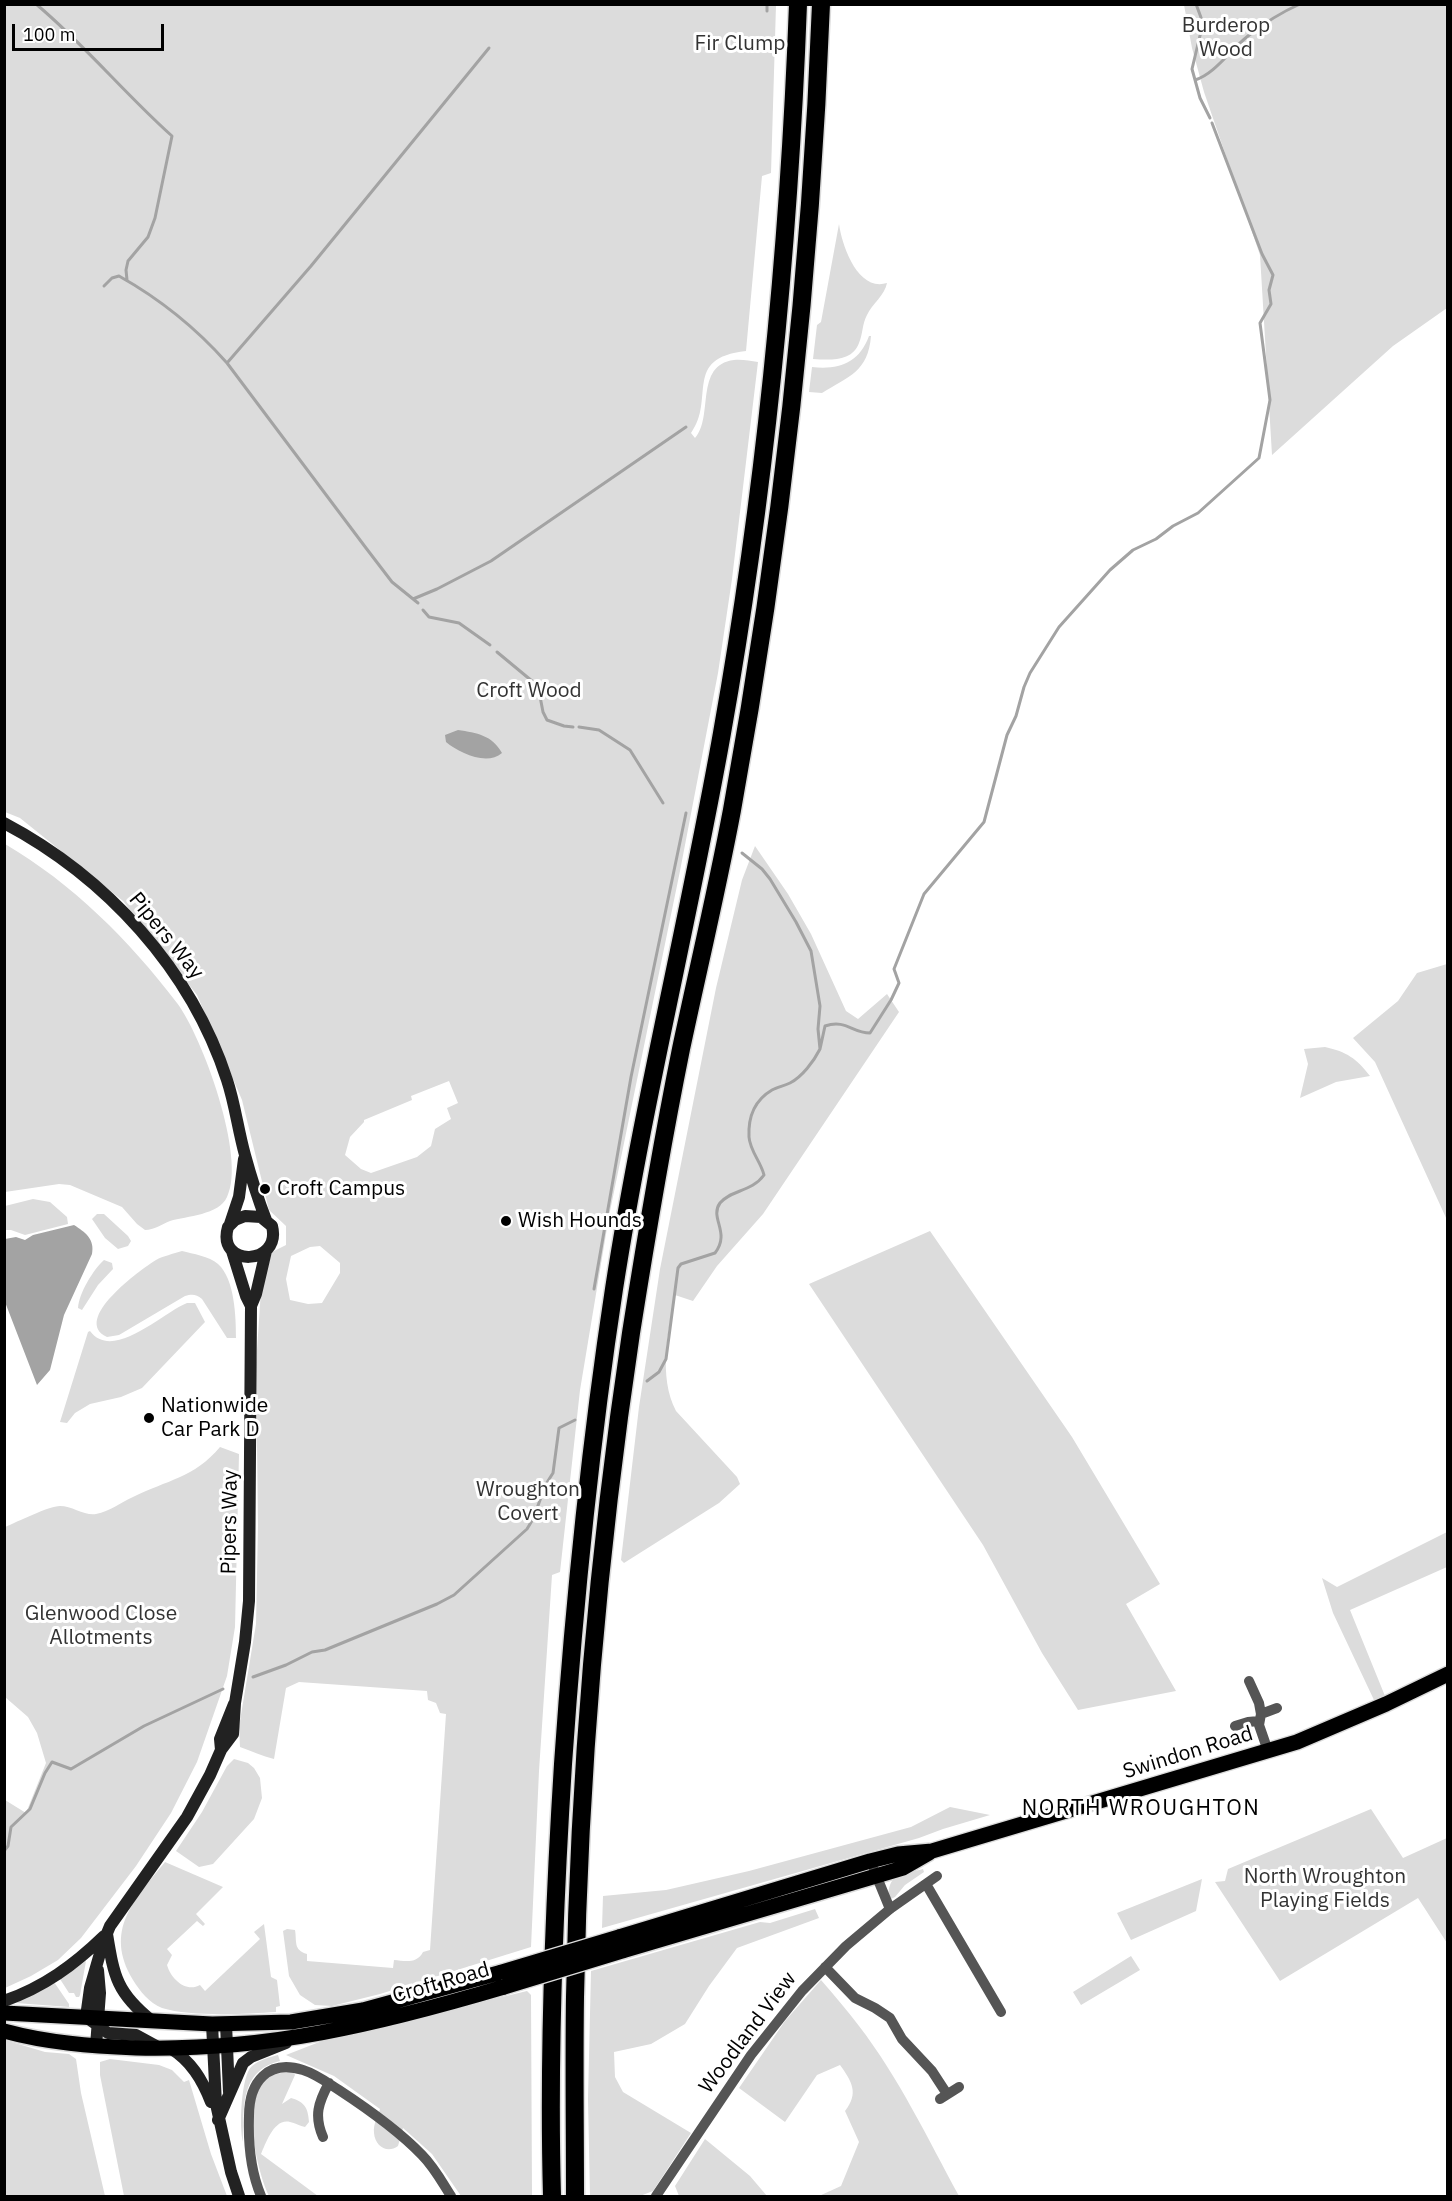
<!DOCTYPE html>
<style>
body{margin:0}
#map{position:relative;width:1452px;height:2201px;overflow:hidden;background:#fff;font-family:"IBM Plex Sans",sans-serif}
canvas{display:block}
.frame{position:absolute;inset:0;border:6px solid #000;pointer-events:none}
.scale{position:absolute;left:12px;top:24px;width:152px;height:27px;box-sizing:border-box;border:3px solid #000;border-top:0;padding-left:8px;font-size:18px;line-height:21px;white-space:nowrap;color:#000;-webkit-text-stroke:4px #fff;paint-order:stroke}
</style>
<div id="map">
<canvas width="1452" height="2201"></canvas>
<div class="frame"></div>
<div class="scale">100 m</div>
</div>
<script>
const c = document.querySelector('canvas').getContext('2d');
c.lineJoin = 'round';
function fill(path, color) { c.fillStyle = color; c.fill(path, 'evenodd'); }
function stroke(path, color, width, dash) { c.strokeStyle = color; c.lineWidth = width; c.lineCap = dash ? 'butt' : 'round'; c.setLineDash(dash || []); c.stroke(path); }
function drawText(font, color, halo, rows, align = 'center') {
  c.font = font + ' "IBM Plex Sans",sans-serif'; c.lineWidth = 6; c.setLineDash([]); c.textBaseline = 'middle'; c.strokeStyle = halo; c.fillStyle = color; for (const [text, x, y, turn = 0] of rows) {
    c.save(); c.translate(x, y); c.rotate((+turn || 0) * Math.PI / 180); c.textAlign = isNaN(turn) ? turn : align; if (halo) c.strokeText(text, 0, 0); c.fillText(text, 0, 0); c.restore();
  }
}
const green = new Path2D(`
 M4 5H776L771 173 762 176 746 351C682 358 716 399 691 433L695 438C714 417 694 365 734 360 742 359 750 361 758 362L732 579 718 673 680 871 609 1216 580 1390 560 1572 552 1575 539 1771 531 1947 380 1994 332 2006 315 2005 300 1995 289 1976 283 1931 287 1929 295 1930C297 1941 293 1950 307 1954V1961L393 1968 394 1960C405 1961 417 1964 423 1952L430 1950 446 1714 440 1713 436 1703 428 1700 427 1691 299 1682 286 1688 274 1759C262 1756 252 1751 240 1747L239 1727 256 1624 258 1526 256 1365 261 1290 272 1252 286 1245V1226L269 1210 242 1100 197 995 123 901 20 818 5 812ZM449 1081 458 1103 447 1108 451 1119 435 1129 431 1146 417 1157 371 1173 361 1169 345 1155 350 1137 364 1122V1120L412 1100 411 1096ZM320 1246 340 1263V1273L322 1303 308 1304 290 1300 286 1279 291 1256 310 1247Z
 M1184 5H1447V308L1393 346 1272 455 1260 255 1204 92 1192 48Z
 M839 224C842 246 858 292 887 283 885 295 872 304 867 315 862 324 863 334 859 343 852 362 830 360 813 359L817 325 821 322Z
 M869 336H871C868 372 849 376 822 393L809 392 812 367C839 370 859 363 869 336Z
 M5 844C73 884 129 940 177 1003 202 1036 247 1158 227 1197 219 1215 187 1216 170 1221 162 1224 154 1230 145 1230L137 1224 122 1207 70 1185 59 1184 5 1192Z
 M755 846 788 894 811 934 846 1011 858 1019 887 994 899 1012 763 1214 717 1266 693 1301 675 1295C668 1331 658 1376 676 1411L737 1477 740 1484 719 1503 624 1563 621 1560 639 1407 660 1269 716 988 742 880Z
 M1447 964H1448L1447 1220 1375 1062 1353 1038 1398 1001 1417 973Z
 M1325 1047C1347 1052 1356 1058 1370 1076L1336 1082 1300 1098 1308 1064 1304 1049Z
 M33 1199 50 1202 67 1217 68 1224 25 1235 11 1230H5V1206Z
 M97 1214H104L128 1236 131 1241 128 1246 118 1249 105 1238 92 1219Z
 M930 1231 1072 1437 1160 1584 1126 1604 1176 1691 1078 1710 1042 1653 983 1545 809 1284Z
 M182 1251C193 1254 209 1256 218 1264 235 1279 236 1318 236 1338H227L202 1299C196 1294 192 1294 185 1296L119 1335 107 1337C71 1320 140 1270 156 1260 163 1256 173 1254 182 1251Z
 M104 1260 112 1263 113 1269 98 1285 82 1310 78 1308C79 1293 93 1270 104 1260Z
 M187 1303H195L205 1322 142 1388 121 1397 90 1404 75 1413 67 1423 60 1422 88 1332 90 1331C113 1362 162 1313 187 1303Z
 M220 1447 239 1454 235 1627 227 1676 197 1762 171 1813 136 1866 81 1938 58 1960 31 1976 5 1988V1800L26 1813 46 1763 37 1733 28 1717 5 1697V1527C17 1522 49 1506 60 1506 72 1506 85 1516 96 1514 110 1511 120 1503 133 1497 167 1480 194 1478 220 1447Z
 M1447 1532V1567L1350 1610 1385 1696 1374 1700 1333 1613 1322 1578 1337 1587Z
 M234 1759 248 1763 254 1768 260 1778 262 1798 254 1819 213 1864 199 1867 176 1851 202 1812 227 1766Z
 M950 1807 990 1815 943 1829 919 1838 602 1928 603 1896 666 1890 749 1871 911 1827Z
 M1371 1809 1403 1858 1447 1838V1943L1418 1898 1280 1981 1215 1882 1225 1881 1228 1869Z
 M165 1862 223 1887 196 1914 205 1924 203 1926 197 1921 167 1949 172 1955 167 1965C171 1979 186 1993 200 1985L205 1991 260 1939 254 1932 264 1924 271 1977 277 1980 280 2006 276 2007V2012C246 2014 190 2017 162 2008 149 2003 140 1991 133 1980 103 1930 135 1899 165 1862Z
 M923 1869 924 1872 905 1885 895 1897 891 1899C888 1893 888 1891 890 1885 896 1870 910 1873 923 1869Z
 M1202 1879 1196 1911 1131 1940 1117 1913Z
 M815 1909 819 1918 737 1948 709 1986 685 2024 651 2044 614 2052 615 2077 623 2092 691 2133 653 2191 640 2196H590L588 2099 591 1971 760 1922 770 1923Z
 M1131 1956 1140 1970 1081 2005 1073 1992Z
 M86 1961 80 1995 79 1997H76L74 1993H69L60 1979Z
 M821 1980C834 1995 847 2010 859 2026 899 2078 928 2139 959 2196H819L841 2186 859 2142 845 2111C859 2093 852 2082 840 2065L817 2075 785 2122 739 2088 785 2021Z
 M54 1982 69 2004V2007L16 2003Z
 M527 1991 531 1995 532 2196H461L432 2154 403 2128 398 2146C387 2154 375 2146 374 2133 373 2124 378 2116 380 2109L334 2076 286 2055 327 2039Z
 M5 2040 45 2052 69 2054 76 2059 81 2093 105 2196H5Z
 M278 2055 280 2061C239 2071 244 2109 243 2142 239 2128 241 2075 252 2066 259 2060 270 2057 278 2055Z
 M110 2059 159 2065 172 2070 184 2082 189 2080 211 2154 227 2196H124L100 2075V2062Z
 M293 2071 295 2075 282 2104 291 2098C305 2102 308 2108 309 2122L305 2127C300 2126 295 2123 290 2122 274 2118 266 2143 261 2154L318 2196H269C258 2174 246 2117 255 2093 257 2087 266 2080 270 2075Z
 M705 2139 750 2176 767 2196H679L675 2186Z`);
const water = new Path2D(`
 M458 730C477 733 492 735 502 753 487 766 459 753 446 742L445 735Z
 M74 1225C85 1232 95 1239 92 1254L64 1315 50 1370 37 1385 5 1302V1239L16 1237 25 1240 33 1235Z`);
const stream = new Path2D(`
 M36 4C85 45 125 94 172 136L155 218 148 237 128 261 126 270 127 280
 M767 4V11
 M1196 4 1203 23 1192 69 1200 98 1210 118
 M1195 80C1215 74 1230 50 1248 36 1263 24 1282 12 1300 4
 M104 286 112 278 119 276C160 299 196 328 227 363
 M413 599 437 589 491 561 686 427
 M418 603 392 582 366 548 227 363 311 266 489 48
 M423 610 429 617 459 623 490 645
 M497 652 538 686 543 712 547 720 564 726 573 727
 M579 727 599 730 630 750 663 803
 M820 1049 825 1026C846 1019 852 1033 870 1033L891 1000 899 983 894 969 924 894 984 822 1007 735 1016 716 1024 687 1030 673 1059 627 1110 570 1133 550 1156 539 1173 526 1198 513 1259 458 1270 400 1260 323 1271 304 1269 290 1273 275 1262 254 1212 123
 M594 1289 631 1077 686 813
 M647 1381 659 1372 666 1359 678 1268 681 1264 715 1253C731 1232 709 1218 720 1203 730 1190 752 1192 764 1175 761 1162 750 1151 749 1137 748 1117 755 1100 772 1090 777 1087 784 1086 790 1083 802 1077 814 1061 820 1049L818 1029 820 1006 811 951 796 922 770 879 762 869 742 853
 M253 1677 286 1665 312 1652 325 1650 437 1604 454 1595 527 1529 533 1519 546 1484 553 1473 559 1428 575 1420
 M4 1851 8 1846 11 1827 30 1809 45 1773 52 1762 71 1769 144 1726 223 1689`);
const street = new Path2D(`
 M1249 1681 1259 1703 1261 1714 1259 1725 1268 1751
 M1261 1714 1277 1708
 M1235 1726 1248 1722 1259 1721
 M874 1870 890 1909
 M926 1884 1001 2012
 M825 1967 855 1998 875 2008 890 2018 902 2039 932 2071 947 2094
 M940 2099 959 2087
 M323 2137C314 2116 318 2103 329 2083
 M261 2196C250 2170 248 2144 249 2116 249 2082 268 2059 303 2070 316 2074 328 2083 339 2090 368 2109 398 2130 422 2155 434 2167 442 2182 451 2196
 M656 2196 751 2055 802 1991 846 1946 890 1909 937 1876`);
const secondary = new Path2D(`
 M4 823C106 877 191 969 227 1080 235 1104 238 1130 245 1155 251 1177 258 1199 266 1220
 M245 1216 261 1217 272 1226C282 1266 216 1268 228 1227L235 1220Z
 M230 1224 239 1197 244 1159
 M232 1251 246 1296 251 1306
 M221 1750 220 1739 234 1704
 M107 1934C114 1977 117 1993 152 2021
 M4 2001C44 1987 74 1965 104 1936
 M212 2024 216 2104 231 2172 239 2196
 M226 2024 229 2092
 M96 2046 100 1993 98 1970
 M158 2047 136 2035 108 2033 86 2017 90 1988 103 1943 110 1926 187 1817 210 1775 221 1750 233 1734 235 1703 245 1642 249 1601 251 1306 256 1294 266 1251
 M170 2048C191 2061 202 2079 211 2102
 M218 2120 243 2063 251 2057 286 2043`);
const primary = new Path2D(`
 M619 1937 870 1861 898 1854 932 1851 1297 1742 1386 1704 1448 1674
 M622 1951 903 1868 929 1853
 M4 2013 212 2024 291 2022 363 2010 502 1972
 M4 2031C48 2043 91 2046 136 2048 268 2051 379 2024 504 1987`);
const highway = new Path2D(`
 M552 2196C548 2052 554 1908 563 1764 574 1605 590 1446 614 1289 643 1102 689 919 722 733 765 492 789 249 798 4
 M575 2196C575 2130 574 2063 575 1997 579 1775 598 1552 631 1333 646 1238 662 1143 681 1049 698 969 717 890 732 810 781 543 811 275 821 4`);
const primaryBridge = new Path2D(`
 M502 1972 619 1937
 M504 1987 622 1951`);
const markers = [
 [265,1189,6,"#000"],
 [506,1221,6,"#000"],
 [149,1418,6,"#000"]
];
const parkNames = [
 ["Burderop",1226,26],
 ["Wood",1226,50],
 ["Fir Clump",740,44],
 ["Croft Wood",529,691],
 ["Wroughton",528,1490],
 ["Covert",528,1514],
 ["Glenwood Close",101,1614],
 ["Allotments",101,1638],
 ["North Wroughton",1325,1877],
 ["Playing Fields",1325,1901]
];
const streetNames = [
 ["Pipers Way",166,936,51],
 ["Pipers Way",230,1522,-89],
 ["Swindon Road",1188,1753,-17],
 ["Croft Road",441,1983,-16],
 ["Woodland View",748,2033,-53]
];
const poiNames = [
 ["Croft Campus",277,1189],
 ["Wish Hounds",518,1221],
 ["Nationwide",161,1406],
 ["Car Park D",161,1430]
];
const neighbourhoodNames = [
 ["NORTH WROUGHTON",1141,1809]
];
fill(green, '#dcdcdc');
fill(water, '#a3a3a3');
stroke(stream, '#a3a3a3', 3);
stroke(primary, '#dbdbdb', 18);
stroke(highway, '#dbdbdb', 21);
stroke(street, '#555', 10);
stroke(secondary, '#222', 12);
stroke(primary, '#000', 15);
stroke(highway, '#000', 18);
stroke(primaryBridge, '#dbdbdb', 18, []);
stroke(primaryBridge, '#000', 15);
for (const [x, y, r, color] of markers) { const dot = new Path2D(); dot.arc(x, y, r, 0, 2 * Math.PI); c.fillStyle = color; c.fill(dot); stroke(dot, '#fff', 2); }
drawText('21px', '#333', '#fff', parkNames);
drawText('21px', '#000', '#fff', streetNames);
drawText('21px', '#000', '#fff', poiNames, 'left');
c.letterSpacing = '1.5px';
drawText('22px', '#000', '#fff', neighbourhoodNames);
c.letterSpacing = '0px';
</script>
